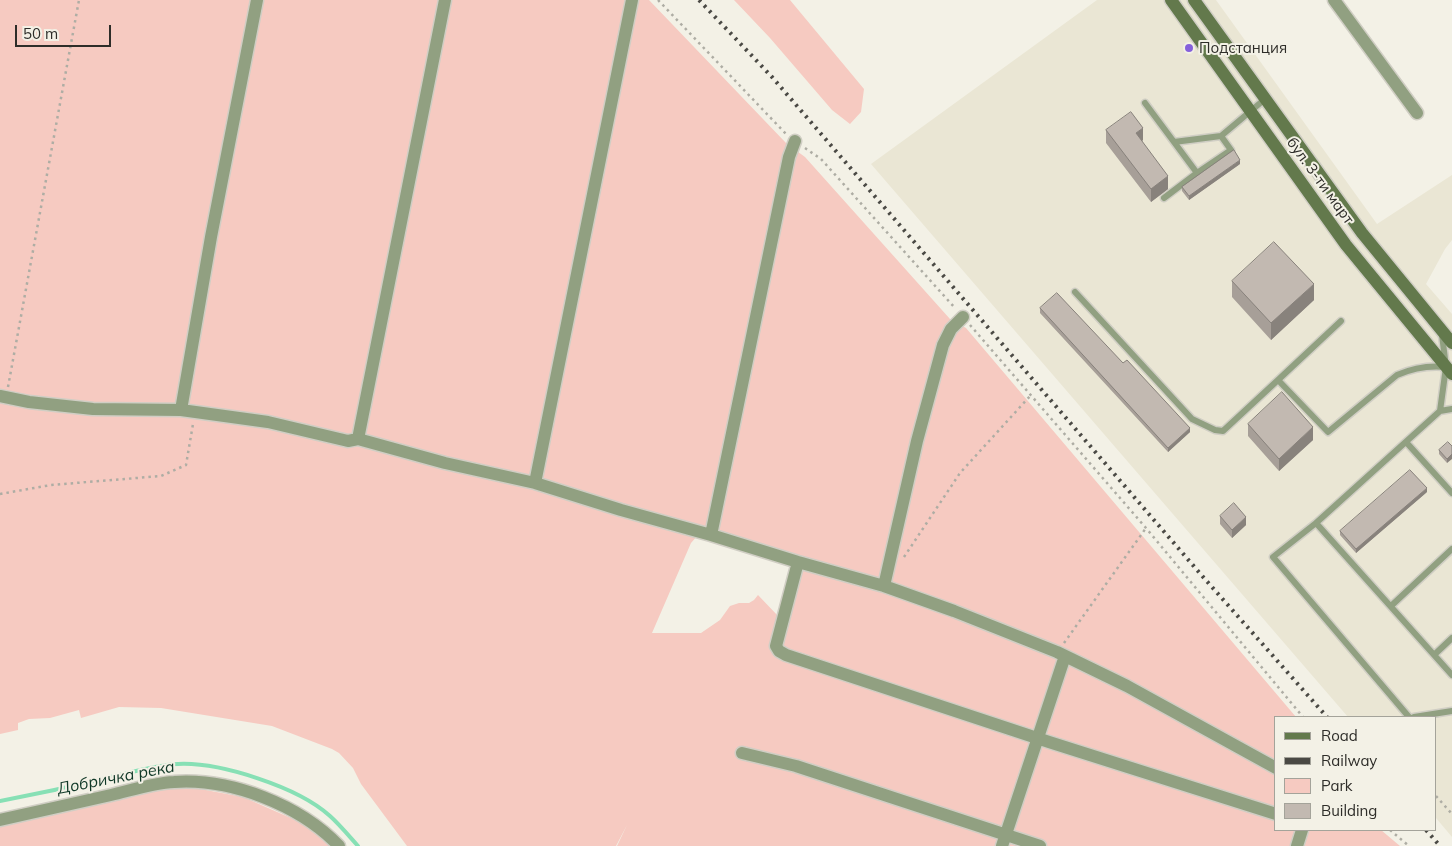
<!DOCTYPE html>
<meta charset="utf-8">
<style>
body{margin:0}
#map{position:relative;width:1452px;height:846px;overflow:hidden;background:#f3f1e6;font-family:Mulish,sans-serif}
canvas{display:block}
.legend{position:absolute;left:1274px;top:716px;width:162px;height:115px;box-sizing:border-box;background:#f3f1e6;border:1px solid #a4a39a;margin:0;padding:6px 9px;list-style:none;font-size:15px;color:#2e2d29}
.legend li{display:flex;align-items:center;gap:10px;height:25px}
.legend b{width:25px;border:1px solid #a4a39a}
.scale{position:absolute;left:15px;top:25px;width:96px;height:22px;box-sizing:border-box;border:2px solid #2e2d29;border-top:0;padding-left:6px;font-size:15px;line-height:18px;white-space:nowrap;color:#2e2d29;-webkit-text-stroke:4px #f3f1e6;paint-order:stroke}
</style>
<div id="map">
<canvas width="1452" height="846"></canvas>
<ul class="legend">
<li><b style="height:6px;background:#63794c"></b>Road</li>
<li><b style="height:6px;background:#4a4944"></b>Railway</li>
<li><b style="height:14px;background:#f6cac1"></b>Park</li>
<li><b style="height:14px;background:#c2b9b1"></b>Building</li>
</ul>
<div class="scale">50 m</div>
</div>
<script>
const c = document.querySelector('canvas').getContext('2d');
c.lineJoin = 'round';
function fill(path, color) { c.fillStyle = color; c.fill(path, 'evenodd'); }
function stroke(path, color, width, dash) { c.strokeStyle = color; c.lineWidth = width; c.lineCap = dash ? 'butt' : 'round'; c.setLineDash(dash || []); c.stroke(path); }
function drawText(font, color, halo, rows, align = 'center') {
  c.font = font + ' Mulish,sans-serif'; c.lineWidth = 4; c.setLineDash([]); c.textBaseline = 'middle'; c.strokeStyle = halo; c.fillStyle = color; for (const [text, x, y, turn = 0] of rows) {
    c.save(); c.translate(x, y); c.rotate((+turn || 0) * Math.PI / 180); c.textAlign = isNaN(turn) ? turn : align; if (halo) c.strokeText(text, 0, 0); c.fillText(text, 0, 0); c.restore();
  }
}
const built = new Path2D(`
 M1097 0H1216L1377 224 1452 175V240L1445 249 1426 284 1452 314V837L1436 818V717H1348L871 164Z`);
const green = new Path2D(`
 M0 0H649L786 143 805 157 950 319 966 328 1296 717H1276V830H1381L1400 846H617L627 825 616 846H407L361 784 353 768 339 753 332 749 272 726 161 708 119 707 81 718 79 710 50 718 29 719 18 723V730L0 734V401L12 400 25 405 93 412 177 413 268 426 353 445 355 443 361 444 445 467 521 485 541 492 615 511 616 513 698 535 702 529 622 507 621 504C535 482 448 460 362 436L352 434 350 436 269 418 168 404H93L27 397 14 393H0ZM698 535 793 564 779 617 758 595 754 600 749 603H739L730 606 720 620 701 633H652L691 543Z
 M734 0H790L864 89 861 112 850 124 832 110 770 38Z
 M162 788H195L243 797 300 822 333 846H0V825Z`);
const stream = new Path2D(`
 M0 801C37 794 74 786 111 777 133 772 156 765 178 764 220 762 298 787 330 816 340 825 349 836 358 846`);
const path = new Path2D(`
 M658 0 787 135
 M805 148 821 159 955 308
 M970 325 1146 528 1303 717
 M8 387 79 0
 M0 494 51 485 161 476 186 465 193 424
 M904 557 960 473 1031 395
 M1064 643 1146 528
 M1436 796 1452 814
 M1390 830 1409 846`);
const service = new Path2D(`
 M1145 103 1174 142 1221 136 1265 99
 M1174 142 1197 173 1231 150 1221 136
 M1164 198 1197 173
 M1075 292 1192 419 1215 430 1223 431 1278 380 1328 432 1397 375C1413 368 1427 365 1446 367
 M1278 380 1341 321
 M1452 409 1440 411 1316 523 1452 675
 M1440 411 1446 367 1442 335
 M1406 442 1452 493
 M1316 523 1273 557 1409 717
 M1391 606 1452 549
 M1434 655 1452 638
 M1414 717 1452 711`);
const minor = new Path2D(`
 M1334 0 1417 113
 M0 396 29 402 93 409 181 410 268 422 348 441 358 439 445 463 535 483 621 510 711 535 798 562 884 586 954 611 1057 652 1127 686 1276 768
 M181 410 211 237 257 0
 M358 439 445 0
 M535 483 632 0
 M711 535 789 157 795 141
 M798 562 776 646 779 651 786 655 1049 742 1276 814
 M884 586 917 441 943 345 951 329 963 317
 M742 753 796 766 1040 846
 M0 820C37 812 74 803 111 795 132 790 153 783 174 782 231 778 300 805 339 846
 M1002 846 1065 656
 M1297 846 1302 830`);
const secondary = new Path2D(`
 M1171 0 1346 245 1452 374
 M1194 0 1362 233 1452 343`);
const rail = new Path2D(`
 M699 0 772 77 1204 578 1327 717
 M1426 830 1440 846`);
const wall = new Path2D(`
 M1106 130 1143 140 1142 141 1168 189 1151 202 1106 143Z
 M1240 164 1189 200 1182 191V187Z
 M1232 281 1314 300 1271 340 1232 297Z
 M1040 308 1190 432 1168 452 1040 313Z
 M1248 424 1313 440 1279 471 1248 436Z
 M1452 446 1447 463 1439 454V450Z
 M1427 492 1356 553 1340 535V531Z
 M1220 516 1246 525 1232 538 1220 524Z`);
const shadedWall = new Path2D(`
 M1143 128V140L1136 146V133Z
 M1240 160V164L1189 200V196Z
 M1168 176V189L1151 202V189Z
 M1314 284V300L1271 340V323Z
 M1313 427V440L1279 471V459Z
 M1190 428V432L1168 452V448Z
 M1452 454V459L1447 463V459Z
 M1427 488V492L1356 553V549Z
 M1246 517V525L1232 538V530Z`);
const building = new Path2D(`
 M1131 112 1143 128 1136 133 1168 176 1151 189 1106 130Z
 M1234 150 1240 160 1189 196 1182 187Z
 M1274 242 1314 284 1271 323 1232 281Z
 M1057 293 1123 363 1127 360 1190 428 1168 448 1040 308Z
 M1282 392 1313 427 1279 459 1248 424Z
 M1448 442 1452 446V454L1447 459 1439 450Z
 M1410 470 1427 488 1356 549 1340 531Z
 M1234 503 1246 517 1232 530 1220 516Z`);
const markers = [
 [1189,48,5,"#8560db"]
];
const poiNames = [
 ["Подстанция",1199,48]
];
const streetNames = [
 ["бул. 3-ти март",1320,181,54]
];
const waterNames = [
 ["Добричка река",116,778,-11]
];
fill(built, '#eae6d4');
fill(green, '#f6cac1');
stroke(stream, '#87e0b5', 4);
stroke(service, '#d0cec4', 9);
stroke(minor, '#d0cec4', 15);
stroke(secondary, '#d0cec4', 15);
stroke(path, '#aeada4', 2.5, [2.5, 4]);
stroke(service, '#91a081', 6);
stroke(minor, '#91a081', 12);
stroke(secondary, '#63794c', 12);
stroke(rail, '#4a4944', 4, [2.5, 5]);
fill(wall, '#a79f98');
fill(shadedWall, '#88827c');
fill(building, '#c2b9b1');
stroke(building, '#88827c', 1);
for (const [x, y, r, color] of markers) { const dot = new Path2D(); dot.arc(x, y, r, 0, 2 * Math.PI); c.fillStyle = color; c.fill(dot); stroke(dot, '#f3f1e6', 2); }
drawText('15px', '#2e2d29', '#f3f1e6', poiNames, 'left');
drawText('15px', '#2e2d29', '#f3f1e6', streetNames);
drawText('italic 16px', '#103827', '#f3f1e6', waterNames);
</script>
